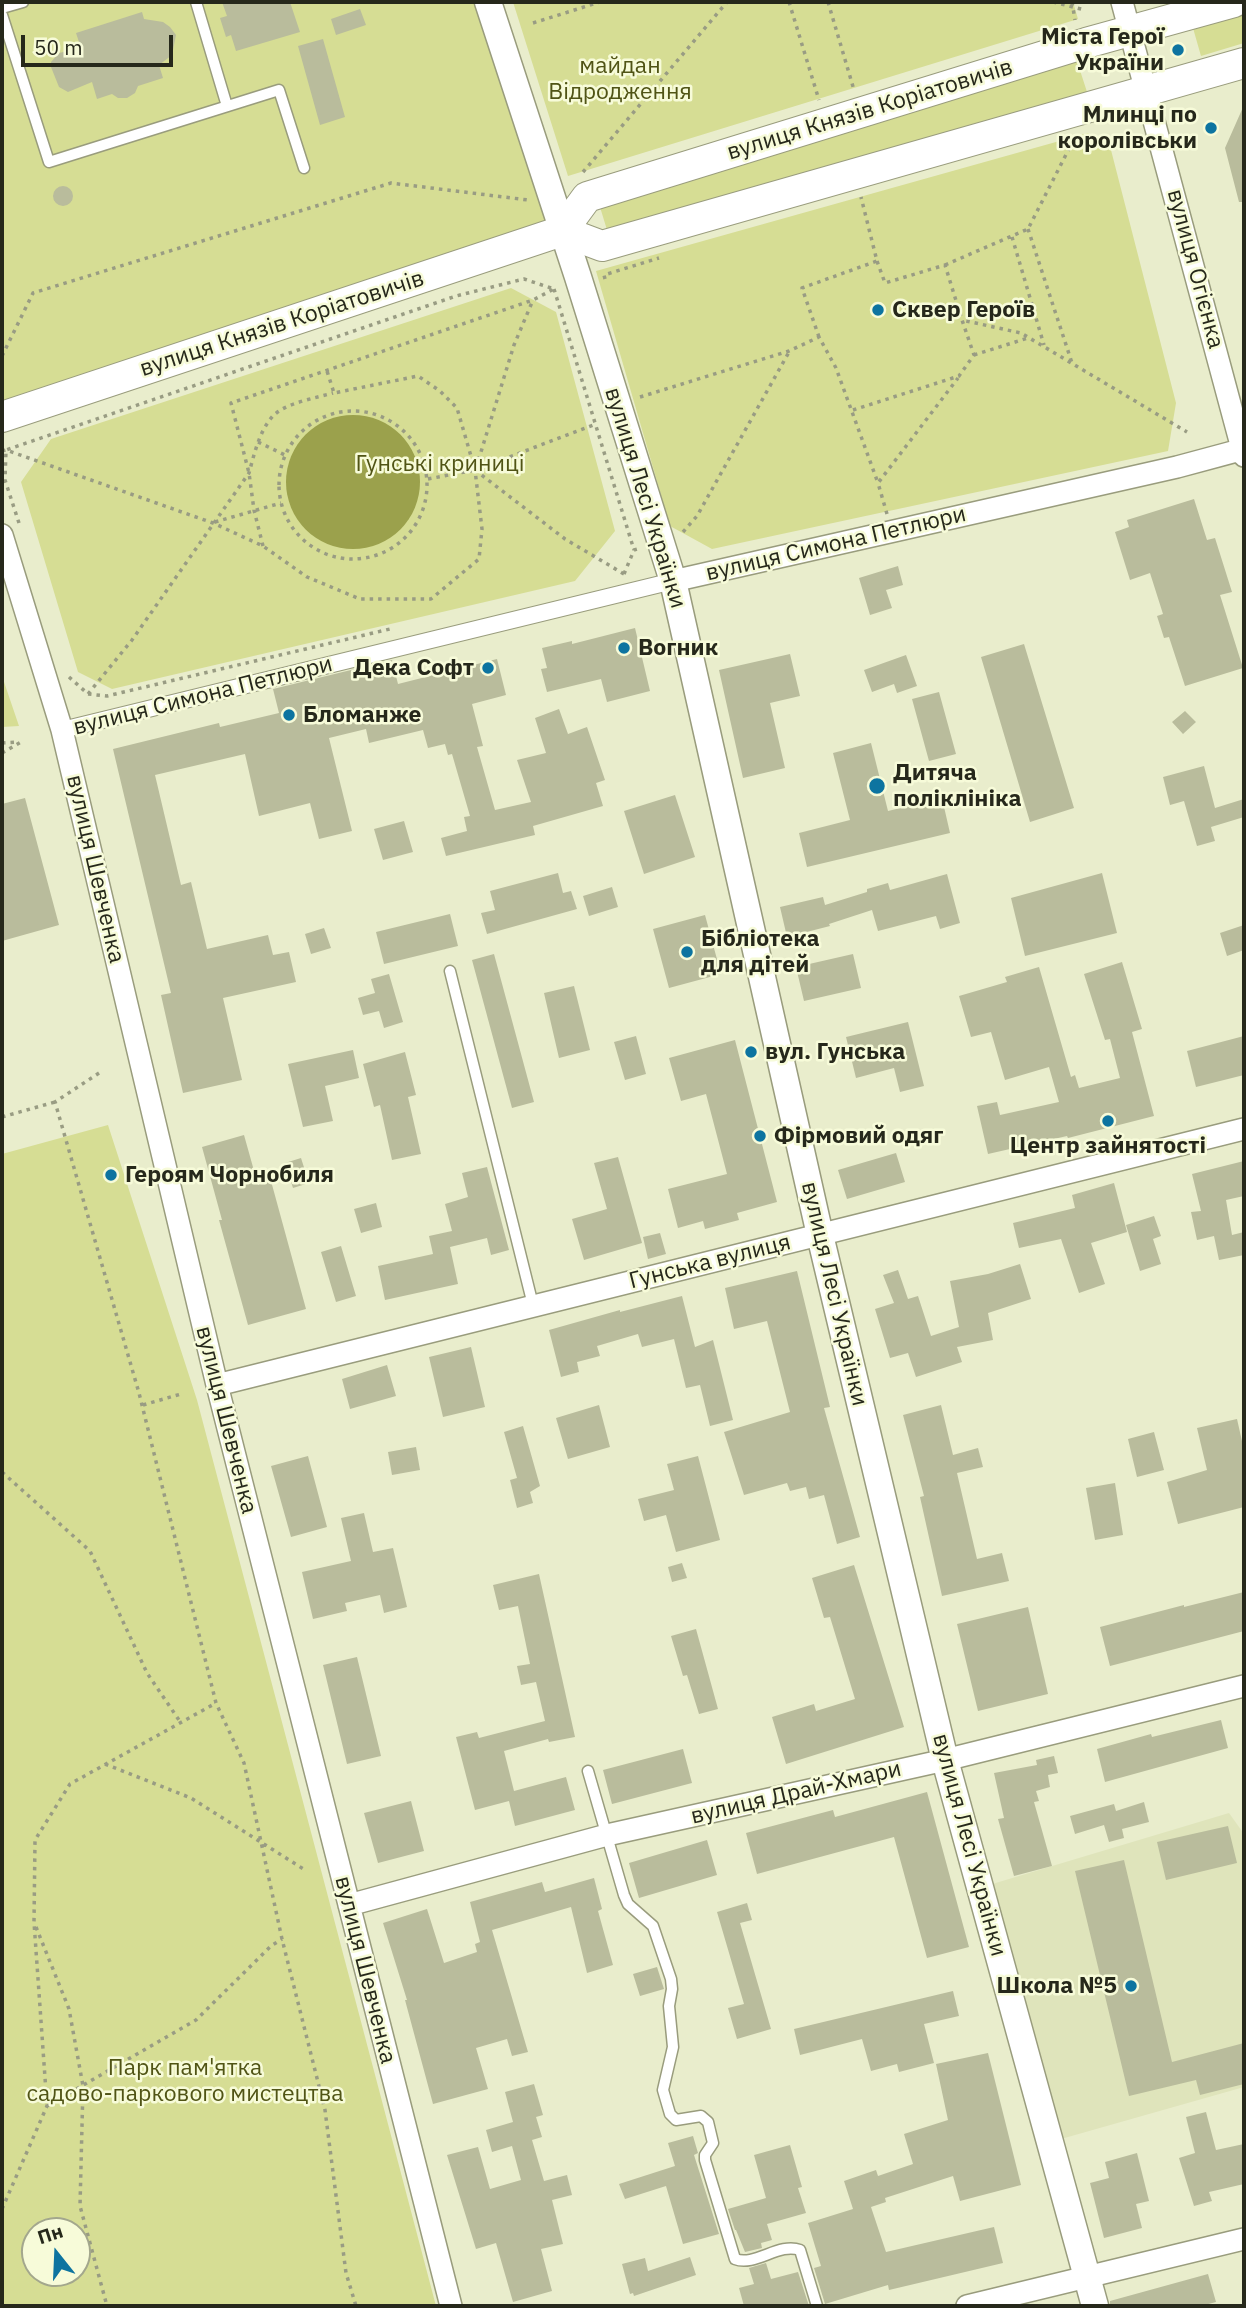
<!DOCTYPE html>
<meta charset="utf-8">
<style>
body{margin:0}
#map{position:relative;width:1246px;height:2308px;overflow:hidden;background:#e9edcc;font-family:"IBM Plex Sans",sans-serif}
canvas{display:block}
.frame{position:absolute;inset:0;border:4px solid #26281b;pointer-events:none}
.north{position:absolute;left:21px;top:2217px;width:70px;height:70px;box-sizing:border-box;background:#f7fbd9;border:2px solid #a3a78d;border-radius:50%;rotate:342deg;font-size:19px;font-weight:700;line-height:28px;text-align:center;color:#26281b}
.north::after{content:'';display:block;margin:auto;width:24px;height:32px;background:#0d74a0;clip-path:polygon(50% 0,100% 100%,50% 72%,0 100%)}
.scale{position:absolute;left:21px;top:35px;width:152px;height:32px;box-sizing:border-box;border:4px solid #26281b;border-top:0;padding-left:9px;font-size:21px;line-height:24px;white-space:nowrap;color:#26281b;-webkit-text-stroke:5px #f7fbd9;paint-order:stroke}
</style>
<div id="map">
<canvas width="1246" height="2308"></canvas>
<div class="frame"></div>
<div class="north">Пн</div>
<div class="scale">50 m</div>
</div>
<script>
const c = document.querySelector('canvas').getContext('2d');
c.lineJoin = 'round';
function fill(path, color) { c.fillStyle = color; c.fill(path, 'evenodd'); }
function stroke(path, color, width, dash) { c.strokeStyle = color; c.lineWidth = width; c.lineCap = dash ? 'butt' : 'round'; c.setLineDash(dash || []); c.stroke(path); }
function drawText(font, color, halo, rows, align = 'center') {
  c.font = font + ' "IBM Plex Sans",sans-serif'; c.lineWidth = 5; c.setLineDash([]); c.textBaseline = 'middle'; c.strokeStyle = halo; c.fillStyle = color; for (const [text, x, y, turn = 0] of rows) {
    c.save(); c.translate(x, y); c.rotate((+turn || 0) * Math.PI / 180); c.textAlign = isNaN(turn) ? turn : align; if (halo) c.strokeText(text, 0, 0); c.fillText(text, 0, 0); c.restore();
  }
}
const built = new Path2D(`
 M1229 1813 1244 1834V2087L1061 2139 989 1885Z`);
const green = new Path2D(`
 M2 2H488L562 231 2 417Z
 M513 2H1073L1078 19 568 176Z
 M1244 14V43L1201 56 1193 28Z
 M1076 58 1088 95 607 230 600 207Z
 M1088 133 1111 150 1176 403 1168 451 712 549 670 526 596 271Z
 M511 288 556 312 615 531 575 581 112 689 78 672 21 482 51 439Z
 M2 676 19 726 2 727Z
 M108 1125 197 1400 436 2306H2V1154ZM35 2231H77V2273H35Z`);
const water = new Path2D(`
 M286 482a67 67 0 1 1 134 0a67 67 0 1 1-134 0Z`);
const building = new Path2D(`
 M222 2H290L300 32 236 51 231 35 226 37 220 18 227 16Z
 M360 9 366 25 336 35 331 19Z
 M142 12 144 19 163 22 170 27 176 35 172 55 159 65 163 78 138 86 135 93 127 98H118L112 94 97 99 92 82 68 92 59 87 51 67V62L59 53 81 48 76 33Z
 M323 39 345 117 320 125 298 46Z
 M1244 105V202H1239L1225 148Z
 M53 196a10 10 0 1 1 20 0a10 10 0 1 1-20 0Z
 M1194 499 1207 540 1215 538 1232 592 1220 595 1243 668 1185 686 1169 637 1164 638 1157 616 1163 614 1150 573 1130 580 1115 532 1129 527 1127 520Z
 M898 566 903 585 886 590 892 608 870 615 859 578Z
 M635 628 650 691 607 702 601 679 547 692 541 669 547 668 542 648 572 641V644Z
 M1024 644 1074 808 1030 822 981 657Z
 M790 654 800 696 770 703 785 768 743 778 719 670Z
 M906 655 917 686 897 693 894 684 872 692 864 670Z
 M497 659 506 695 472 704 483 746 477 747 495 810 531 802 517 760 546 753 535 718 559 709 568 734 587 727 605 780 596 783 603 806 533 826 535 835 446 856 441 838 467 831 464 817 470 816 452 754 448 755 445 744 428 748 423 730 369 743 366 729 329 738 352 831 319 839 310 803 259 816 245 754 155 775 181 885 191 882 207 949 268 935 273 955 289 952 296 982 223 998 242 1080 183 1093 161 995 171 993 113 749 219 723 220 727 279 713 273 689 392 660 398 684Z
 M939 692 956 754 929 761 912 699Z
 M1185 711 1196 722 1183 734 1172 722Z
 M871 743 888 811 942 798 950 833 807 867 799 833 850 820 833 753Z
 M1204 766 1215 808 1244 799V817L1211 827 1215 841 1197 846 1184 801 1170 805 1163 777Z
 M675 795 695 857 644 874 624 811Z
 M25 798 59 925 2 941V804Z
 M404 821 413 852 383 860 374 829Z
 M558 873 563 893 571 891 577 909 487 934 481 913 495 910 490 891Z
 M1102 873 1117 933 1025 956 1011 898Z
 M947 874 960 923 940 929 936 916 878 931 872 910 829 924 830 926 787 937 780 907 823 897 825 905 867 892V889L888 883 890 890Z
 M612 887 618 907 589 916 583 896Z
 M450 914 458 946 384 964 376 932Z
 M705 915 721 974 669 988 653 929Z
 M1244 925V950L1227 956 1220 933Z
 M324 928 331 948 311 954 305 934Z
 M494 954 534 1102 512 1108 472 960Z
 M853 954 861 988 804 1001 796 967Z
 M1122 962 1142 1029 1132 1032 1154 1116 1068 1138 1067 1136 988 1154 977 1106 997 1102 1000 1115 1059 1102 1049 1067 1005 1080 991 1032 971 1037 959 996 1007 982 1005 977 1039 967 1071 1077 1075 1075 1079 1088 1120 1078 1110 1039 1105 1040 1084 974Z
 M389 974 403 1022 384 1028 379 1011 363 1015 358 998 375 993 371 979Z
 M574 986 590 1050 559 1058 544 993Z
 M908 1022 924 1086 900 1092 894 1068 856 1078 846 1037Z
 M636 1036 646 1074 625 1080 614 1042Z
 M1244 1036V1075L1196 1087 1187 1051Z
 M735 1040 777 1202 737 1213 739 1220 705 1229 703 1221 678 1228 668 1189 727 1174 706 1094 681 1101 669 1058Z
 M353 1050 359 1078 325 1086 333 1121 303 1127 288 1064Z
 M405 1052 416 1095 408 1097 421 1154 392 1160 380 1105 374 1107 363 1064Z
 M244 1135 258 1185 271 1181 306 1309 248 1325 219 1220H222L202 1147Z
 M896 1153 905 1182 847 1199 838 1170Z
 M618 1157 642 1243 584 1260 572 1219 607 1209 594 1163Z
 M301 1158 309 1183 293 1188 285 1163Z
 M1244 1161V1196L1226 1200 1232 1235 1244 1232V1255L1219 1260 1214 1236 1197 1240 1191 1212 1201 1211 1192 1174Z
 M487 1167 509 1250 491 1255 487 1238 450 1247 458 1284 385 1300 378 1266 433 1254 429 1236 452 1231 445 1204 468 1197 462 1173Z
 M1114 1183 1127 1232 1091 1243 1105 1284 1079 1293 1061 1239 1019 1248 1013 1223 1075 1208 1072 1195Z
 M376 1203 382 1227 361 1233 354 1209Z
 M1154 1216 1161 1236 1153 1239 1161 1264 1140 1271 1126 1225Z
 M660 1233 666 1254 648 1259 643 1237Z
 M341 1246 356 1296 336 1302 321 1252Z
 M1020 1264 1031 1299 988 1313 993 1340 957 1347 962 1362 916 1377 908 1353 890 1358 875 1309 894 1303 883 1275 898 1270 908 1299 918 1296 931 1336 959 1327 950 1281 988 1274Z
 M797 1271 830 1407 824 1408 860 1537 837 1544 824 1495 809 1499 806 1487 790 1491 787 1483 744 1495 724 1432 790 1412 767 1321 734 1329 725 1288Z
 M682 1296 695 1347 713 1340 733 1420 710 1426 700 1385 686 1388 674 1339 642 1347 638 1334 597 1346 600 1356 577 1362 579 1372 561 1377 549 1330 620 1310V1312Z
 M471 1347 485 1407 443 1417 429 1357Z
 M387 1365 396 1396 350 1409 342 1379Z
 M599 1405 610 1447 568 1459 556 1418Z
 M941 1405 953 1455 978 1448 983 1467 957 1473 977 1559 1002 1553 1009 1581 942 1596 920 1497 924 1496 903 1415Z
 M1237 1419 1244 1450V1507L1178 1524 1167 1482 1207 1470 1197 1428Z
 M523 1426 540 1486 530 1492 533 1503 517 1508 510 1480 517 1478 504 1432Z
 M1154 1432 1164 1470 1137 1477 1128 1439Z
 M416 1447 420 1470 392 1475 388 1452Z
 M308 1456 327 1527 291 1537 271 1466Z
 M698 1456 720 1540 676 1552 666 1515 644 1521 638 1499 674 1490 667 1464Z
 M1115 1483 1123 1535 1095 1540 1086 1488Z
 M364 1513 373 1552 393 1548 407 1607 384 1613 380 1595 345 1603 347 1611 313 1619 302 1572 351 1561 341 1518Z
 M682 1563 687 1578 672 1582 668 1567Z
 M854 1565 904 1727 786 1764 772 1717 814 1704 816 1711 855 1699 830 1617 824 1618 812 1578Z
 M539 1574 575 1737 549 1742 548 1739 504 1751 514 1791 566 1777 575 1810 515 1826 509 1801 475 1810 456 1737 477 1732 479 1738 545 1721 536 1682 521 1685 517 1666 530 1664 518 1606 499 1610 493 1585Z
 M1244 1592V1631L1110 1666 1100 1627 1184 1605V1607Z
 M1028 1607 1048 1694 978 1711 957 1624Z
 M696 1629 718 1709 699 1714 687 1675 683 1676 671 1636Z
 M357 1657 381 1756 347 1764 323 1665Z
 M1221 1720 1228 1748 1105 1782 1097 1749 1151 1734 1152 1737Z
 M683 1749 692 1783 612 1804 603 1770Z
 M1054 1756 1058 1773 1048 1775 1050 1787 1036 1791 1039 1801 1034 1802 1052 1866 1014 1876 998 1819 1004 1818 994 1773 1037 1765 1036 1760Z
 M927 1792 969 1947 927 1958 894 1837 757 1874 746 1833 833 1810 835 1817Z
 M411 1801 424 1851 378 1863 364 1813Z
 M1144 1802 1149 1822 1122 1829 1124 1838 1109 1842 1104 1825 1075 1834 1070 1816 1114 1804 1116 1811Z
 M1228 1826 1237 1863 1166 1880 1157 1842Z
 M707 1840 717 1875 639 1898 629 1863Z
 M1124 1860 1172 2062 1244 2043V2084L1200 2095 1196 2080 1129 2096 1075 1871Z
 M594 1878 602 1909 598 1911 613 1965 587 1973 571 1907 492 1930 528 2052 512 2056 507 2039 476 2048 488 2089 433 2104 405 2000H407L383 1923 427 1909 444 1963 477 1952 475 1944 480 1942 470 1902 542 1882 545 1892Z
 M747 1903 752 1920 740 1923 771 2029 737 2039 728 2008 744 2004 717 1912Z
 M657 1967 664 1989 640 1996 633 1974Z
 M953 1991 959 2016 924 2024 934 2063 899 2072 897 2064 871 2071 862 2039 800 2055 794 2029Z
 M988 2053 1021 2185 960 2201 953 2176 885 2198 886 2202 871 2207 886 2252 994 2227 1003 2263 889 2290 888 2285 825 2304 814 2268 821 2266 808 2223 853 2209 844 2181 876 2170 878 2176 913 2164 904 2134 948 2120 936 2064Z
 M534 2084 543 2115 536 2117 542 2137 532 2140 544 2181 567 2175 572 2195 552 2200 563 2244 541 2249 552 2291 513 2302 496 2243 476 2249 447 2155 478 2147 490 2189 521 2180 512 2146 492 2152 486 2130 513 2122 505 2092Z
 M1206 2112 1216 2150 1244 2144V2184L1209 2192 1212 2201 1194 2206 1179 2158 1195 2153 1186 2117Z
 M693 2136 698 2153 694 2155 719 2234 683 2244 666 2186 625 2199 619 2184 675 2166 668 2143Z
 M790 2145 802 2187 798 2188 806 2213 767 2224 772 2240 761 2243 762 2248 745 2252 736 2230H735L728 2209 766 2198 754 2155Z
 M1137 2153 1149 2201 1136 2204 1142 2228 1104 2238 1090 2183 1109 2178 1105 2162Z
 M690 2257 696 2275 634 2296 633 2293 630 2294 622 2264 645 2258 648 2271Z
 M766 2263 771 2279 798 2272 809 2306H744L739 2288 754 2284 749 2268Z
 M1208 2274 1216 2302 1201 2306H1110V2301Z`);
const path = new Path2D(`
 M789 2 819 100
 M828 2 854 90
 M1053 2 1085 10
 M1072 2 1075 20
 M533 23 600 2
 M583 172 727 2
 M1028 229 1072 363
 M1012 237 1044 345
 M877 261 885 283 945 265 962 320
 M945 265 1028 229 1075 137
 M605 279 604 275 659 258
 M554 289 634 550
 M819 337 802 288 877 261 861 197
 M974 355 1028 338
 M2 356 33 293 391 183 528 200
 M640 397 789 351 819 337 836 368 878 483
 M853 410 959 376 974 355 962 320 1021 333 1187 432
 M279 485a74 74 0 1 1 148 0a74 74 0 1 1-148 0Z
 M258 442 285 455
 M2 451 6 450 213 523 263 546 307 577 360 599H431L479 559 482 529 475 470 457 408 440 391 418 376 334 393 327 371
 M476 468 514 345 533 300
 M475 470 565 539 624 574
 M428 479 475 470 596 424
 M887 514 878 483 958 378
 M215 522 281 503
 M19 523 5 480 6 450 456 296 524 279 554 289
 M683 532 697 516 789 352
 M263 546 254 510 249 473 231 403 533 300 554 289
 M624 574 634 550 641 548
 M69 677 88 694 107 696 390 629
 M88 694 132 640 249 473C254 455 259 432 272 417 284 403 316 398 333 393
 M2 743 19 742
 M2 753 21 742
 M99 1073 55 1102 139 1393 216 1703 244 1763 282 1939 325 2110 346 2273 356 2306
 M2 1117 55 1102
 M143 1405 181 1394
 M2 1472 90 1551 147 1673 181 1723
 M105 1764 191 1798 305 1870
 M36 1927 69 2009 83 2086 80 2206 107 2306
 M47 2106 196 2020 271 1946 282 1939
 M2 2209 47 2106 34 1922 35 1840 70 1784 216 1703`);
const service = new Path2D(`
 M196 2 227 106
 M2 8 23 2
 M2 15 49 162 279 90 304 168
 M450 971 533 1305
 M588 1771 624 1895 628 1904 653 1926 671 1979 672 1989 669 2006 673 2047 663 2090 670 2114 676 2120 701 2116 708 2122 713 2143 705 2155V2160L735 2259C755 2267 779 2242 800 2250L817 2306`);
const pedestrian = new Path2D(`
 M62 730 673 581`);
const minor = new Path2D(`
 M1122 2 1244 456
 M2 535 62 730 217 1385 451 2306
 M673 581 1177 467 1244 449
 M217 1385 1244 1129
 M349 1905 607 1835 945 1760 1244 1686
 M967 2306 1244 2239`);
const tertiary = new Path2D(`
 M488 2 578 277 673 581 820 1235 945 1760 1095 2306`);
const secondary = new Path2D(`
 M562 231 602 246 1244 63
 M2 417 562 231 587 197 1086 43 1234 2`);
const markers = [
 [1178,50,7,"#0d74a0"],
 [1211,128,7,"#0d74a0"],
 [878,310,7,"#0d74a0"],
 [624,648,7,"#0d74a0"],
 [488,668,7,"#0d74a0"],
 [289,715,7,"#0d74a0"],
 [877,786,9,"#0d74a0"],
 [687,952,7,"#0d74a0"],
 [751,1052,7,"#0d74a0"],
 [1108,1121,7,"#0d74a0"],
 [760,1136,7,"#0d74a0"],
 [111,1175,7,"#0d74a0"],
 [1131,1986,7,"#0d74a0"]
];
const poiNames = [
 ["Міста Герої",1164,37,"right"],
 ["України",1164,63,"right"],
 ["Млинці по",1197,115,"right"],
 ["королівськи",1197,141,"right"],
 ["Сквер Героїв",892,310],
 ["Вогник",638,648],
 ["Дека Софт",474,668,"right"],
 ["Бломанже",303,715],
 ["Дитяча",893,773],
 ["поліклініка",893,799],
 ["Бібліотека",701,939],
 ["для дітей",701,965],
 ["вул. Гунська",765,1052],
 ["Фірмовий одяг",774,1136],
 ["Центр зайнятості",1108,1146,"center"],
 ["Героям Чорнобиля",125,1175],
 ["Школа №5",1117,1986,"right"]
];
const parkNames = [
 ["майдан",620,66],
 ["Відродження",620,92],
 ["Гунські криниці",440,464],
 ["Парк пам'ятка",185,2068],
 ["садово-паркового мистецтва",185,2094]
];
const streetNames = [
 ["вулиця Князів Коріатовичів",870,110,-17],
 ["вулиця Огієнка",1195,269,75],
 ["вулиця Князів Коріатовичів",282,324,-18],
 ["вулиця Лесі Українки",645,498,73],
 ["вулиця Симона Петлюри",836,544,-13],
 ["вулиця Симона Петлюри",203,696,-14],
 ["вулиця Шевченка",95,869,77],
 ["Гунська вулиця",710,1262,-14],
 ["вулиця Лесі Українки",834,1294,77],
 ["вулиця Шевченка",226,1420,76],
 ["вулиця Драй-Хмари",796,1793,-13],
 ["вулиця Лесі Українки",969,1845,75],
 ["вулиця Шевченка",365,1970,76]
];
fill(built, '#dfe4bb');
fill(green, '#d6dd94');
fill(water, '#9ba14c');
fill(building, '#b9bc9c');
stroke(service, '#999c7d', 13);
stroke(pedestrian, '#999c7d', 18);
stroke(minor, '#999c7d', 24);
stroke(tertiary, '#999c7d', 29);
stroke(secondary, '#999c7d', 32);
stroke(path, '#999c83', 3.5, [3.5, 5]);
stroke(service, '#fff', 10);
stroke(pedestrian, '#fff', 16);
stroke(minor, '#fff', 21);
stroke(tertiary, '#fff', 26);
stroke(secondary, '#fff', 30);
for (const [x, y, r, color] of markers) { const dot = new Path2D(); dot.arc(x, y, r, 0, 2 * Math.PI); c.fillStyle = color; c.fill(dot); stroke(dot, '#f7fbd9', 2.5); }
drawText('bold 23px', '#26281b', '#f7fbd9', poiNames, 'left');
drawText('23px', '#505415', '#f7fbd9', parkNames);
drawText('23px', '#26281b', '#f7fbd9', streetNames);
</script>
